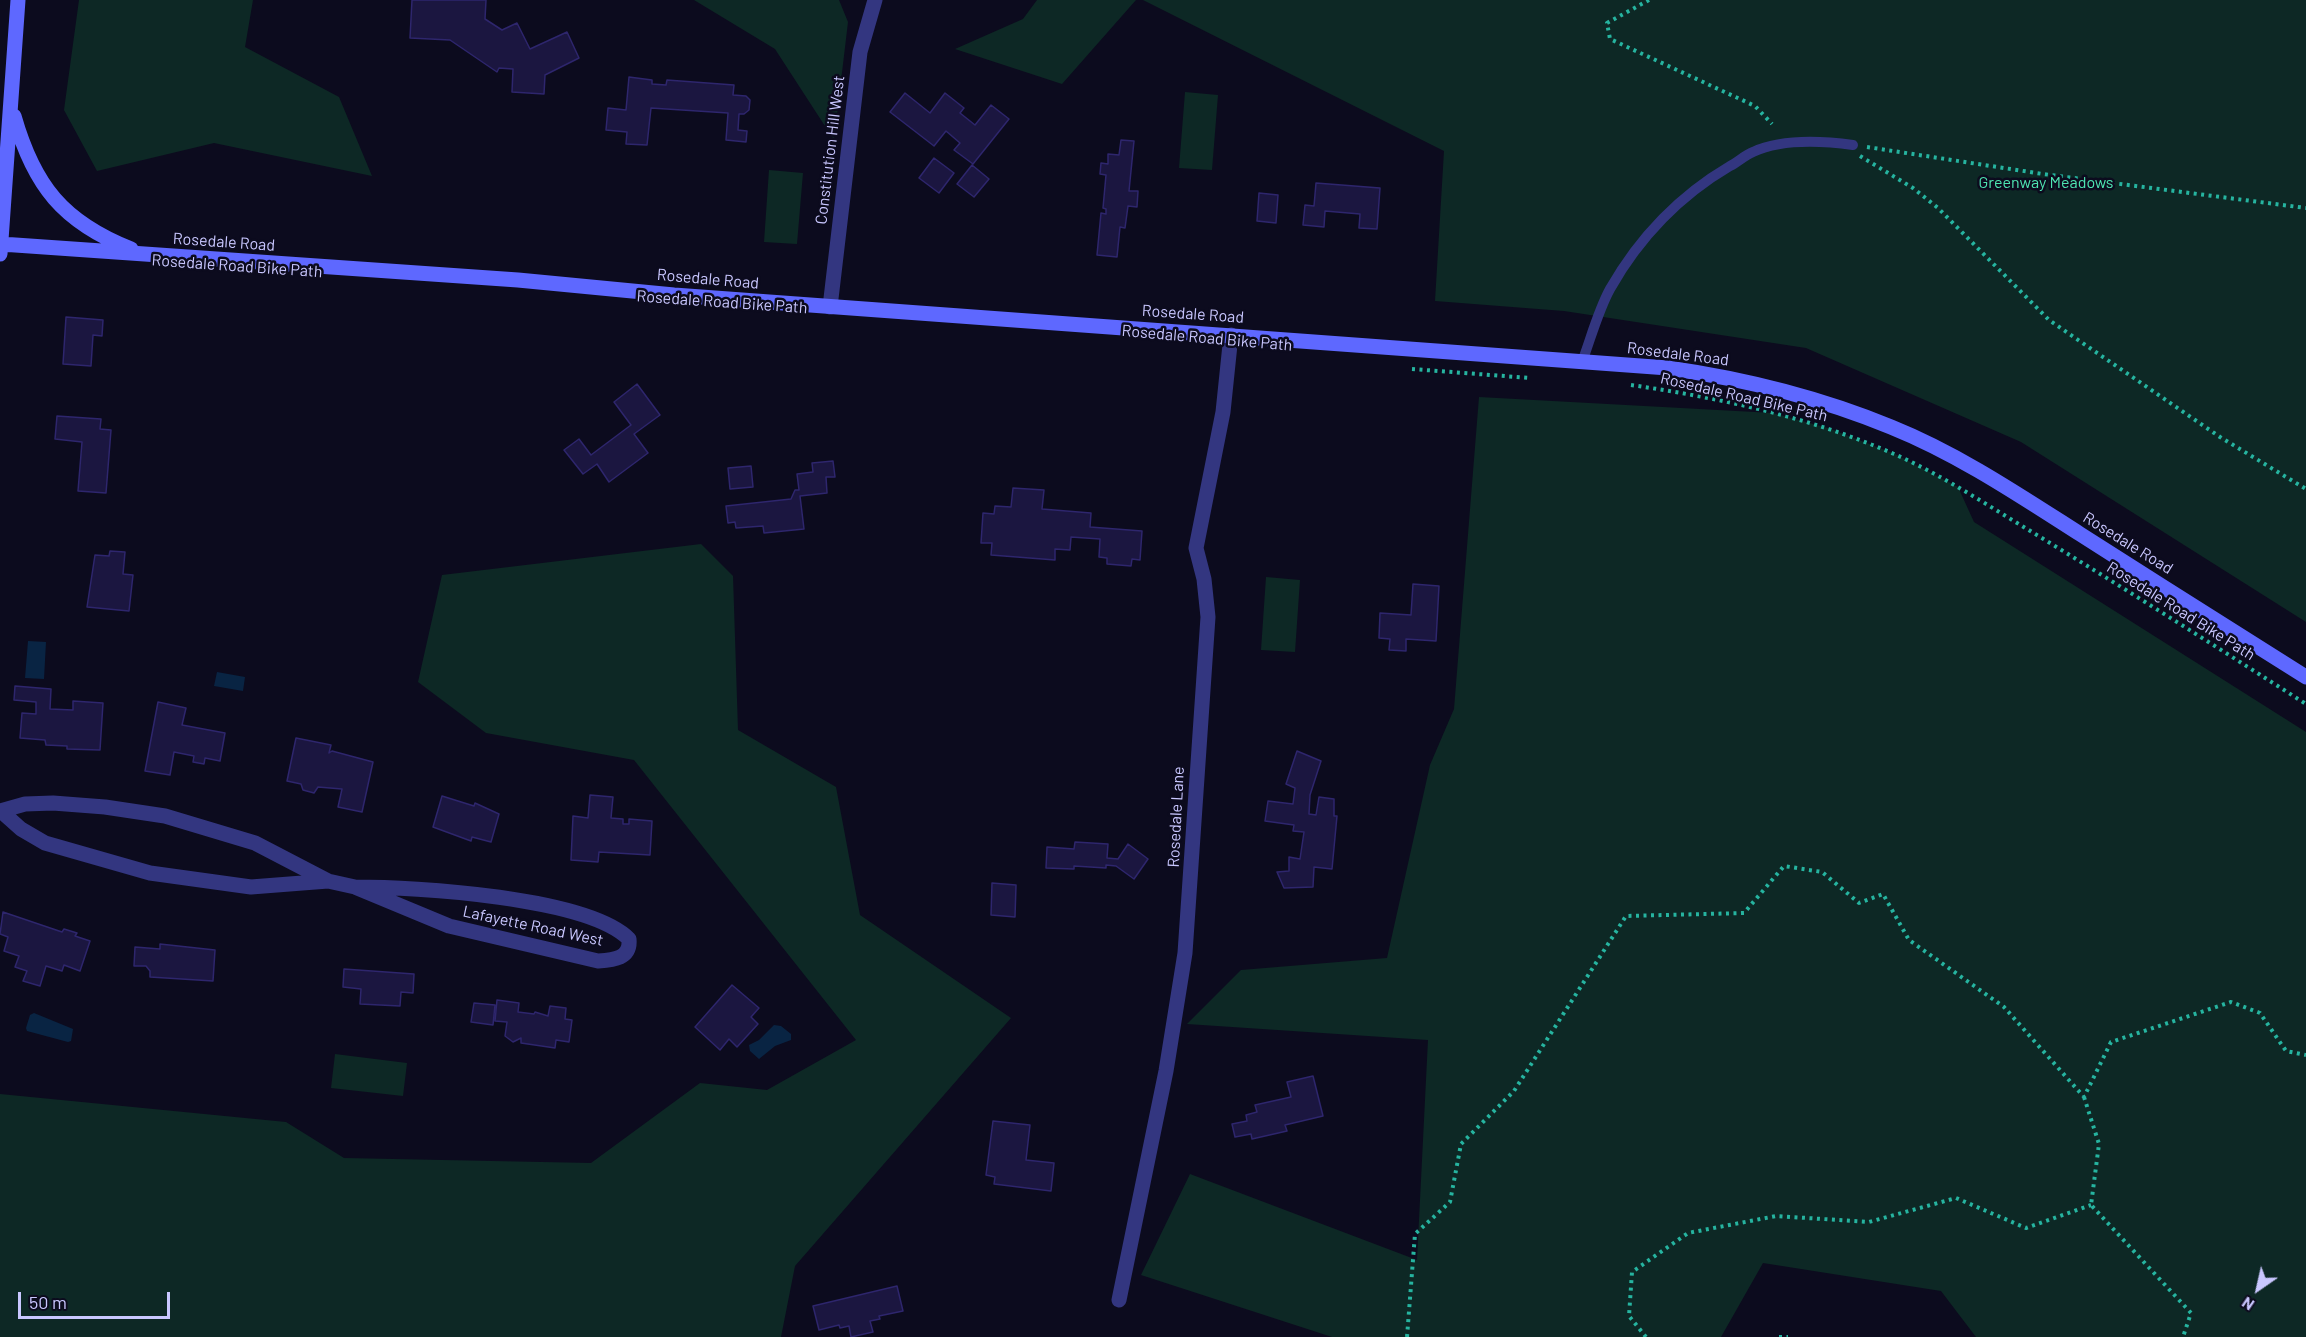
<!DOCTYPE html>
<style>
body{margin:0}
#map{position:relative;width:2306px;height:1337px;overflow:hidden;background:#0c0b1e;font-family:Barlow,sans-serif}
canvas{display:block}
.north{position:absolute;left:2228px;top:1259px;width:60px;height:60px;-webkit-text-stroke:4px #0c0b1e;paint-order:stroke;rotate:214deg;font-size:16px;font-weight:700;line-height:24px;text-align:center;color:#c9c7ff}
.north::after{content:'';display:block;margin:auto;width:21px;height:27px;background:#c9c7ff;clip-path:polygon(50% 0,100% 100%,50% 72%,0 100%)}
.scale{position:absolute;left:18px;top:1292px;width:152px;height:27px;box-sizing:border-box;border:3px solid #c9c7ff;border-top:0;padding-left:8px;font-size:18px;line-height:21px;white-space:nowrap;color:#c9c7ff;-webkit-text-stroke:4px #0c0b1e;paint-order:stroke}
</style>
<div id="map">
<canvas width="2306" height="1337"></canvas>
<div class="north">N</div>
<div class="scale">50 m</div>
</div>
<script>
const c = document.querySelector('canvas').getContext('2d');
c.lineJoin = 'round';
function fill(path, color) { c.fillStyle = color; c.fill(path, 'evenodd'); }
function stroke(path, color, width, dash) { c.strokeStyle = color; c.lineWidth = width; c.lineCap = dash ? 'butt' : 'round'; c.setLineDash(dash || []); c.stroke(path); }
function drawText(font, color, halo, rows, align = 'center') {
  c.font = font + ' Barlow,sans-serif'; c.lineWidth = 5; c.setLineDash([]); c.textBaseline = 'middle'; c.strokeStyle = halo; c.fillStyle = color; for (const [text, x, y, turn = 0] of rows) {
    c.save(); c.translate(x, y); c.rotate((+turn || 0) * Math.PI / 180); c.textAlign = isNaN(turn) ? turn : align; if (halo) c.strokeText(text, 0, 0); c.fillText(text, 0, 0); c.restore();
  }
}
const green = new Path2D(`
 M79 0H253L245 47 339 97 372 176 214 143 97 171 64 110Z
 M694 0H839L848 22 834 140 775 49Z
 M1037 0H1136L1062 84 955 49 1023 19Z
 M1143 0H2306V622L2021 442 1806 348 1564 311 1435 301 1444 151Z
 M1185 92 1218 95 1212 170 1179 168Z
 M769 170 803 173 797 244 764 242Z
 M1479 397 1773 413 1828 428 1895 454 1958 487 1974 522 2306 732V1337H1976L1941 1291 1763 1263 1721 1337H1332L1141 1275 1190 1174 1417 1260 1428 1040 1187 1024 1241 970 1387 958 1430 765 1454 709Z
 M701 544 733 576 738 730 836 787 860 915 1011 1018 795 1266 781 1337H0V1094L286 1122 344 1158 591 1163 700 1083 767 1090 856 1040 634 760 486 733 418 682 442 575Z
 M1266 577 1300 580 1295 652 1261 650Z
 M335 1054 407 1063 403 1096 331 1088Z`);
const water = new Path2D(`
 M28 641 46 642 44 679 25 678Z
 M217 672 245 677 243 691 214 686Z
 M34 1013 73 1029 71 1041 68 1042 27 1031 26 1028 30 1015Z
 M774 1025 781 1026 791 1034V1040L775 1046 759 1059 750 1051 749 1045 759 1040Z`);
const building = new Path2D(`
 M412 0H486L485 19 502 30 517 23 530 49 567 32 579 58 545 75 544 94 512 92 513 69 499 68 497 72 450 40 410 38Z
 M629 77 652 80V84L666 85 667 80 734 85 733 95 746 96 750 100 749 110 744 114H739L738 130 747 131 746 142 726 140 728 113 651 108 647 145 626 144 627 132 606 130 608 108 626 110Z
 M905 93 930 113 945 93 964 108 960 113 975 125 991 105 1009 119 973 164 954 150 960 143 946 131 934 146 890 112Z
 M1121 140 1134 141 1129 191H1138L1137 207 1128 206 1125 228 1120 227 1117 257 1097 255 1101 213 1106 214V209L1103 208 1106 175 1100 174 1101 163 1108 164V154L1119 155Z
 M934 158 954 173 939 193 919 178Z
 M972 165 989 179 974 197 957 184Z
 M1316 183 1380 188 1377 229 1359 228 1360 214 1325 211 1324 227 1303 225 1305 205 1314 206Z
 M1259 193 1278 195 1276 223 1257 221Z
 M66 317 103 320 102 336 93 335 91 366 63 364Z
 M637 384 660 415 634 434 648 453 609 482 597 464 583 474 564 450 579 439 591 455 631 425 614 402Z
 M57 416 101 419 100 429 111 430 106 493 78 491 82 442 55 439Z
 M833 461 835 477H826L827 493 800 496 804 529 764 533 763 526 736 528 735 522 728 523 726 506 791 499 795 490H799L797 474 813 472 812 463Z
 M751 466 753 487 730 489 728 468Z
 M1013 488 1044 490 1042 509 1091 513 1090 527 1142 531 1140 560 1132 559 1131 566 1107 564V558L1099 557 1100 539 1071 537 1070 550 1055 549V560L991 555 992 543H981L983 513 994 514 995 506 1011 507Z
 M110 551 125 552 123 574 133 575 129 611 87 607 95 555 109 556Z
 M1413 584 1439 586 1436 641 1406 639V651L1389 650 1390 639 1379 638 1380 613 1411 615Z
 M15 686 51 689 50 709 73 710V701L103 703 100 750 67 749V746L46 745 45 740 20 738 22 713 36 714V702L14 700Z
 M158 702 186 708 182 725 225 733 220 761 205 758 204 764 193 762 194 756 174 752 170 775 145 771Z
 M296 738 331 745 329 753 332 751 373 762 362 812 338 807 342 789 318 787 314 793 303 790 301 784 287 781Z
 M1297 751 1321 761 1310 795 1309 814 1316 815 1319 797 1334 799V816H1337L1332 869 1314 867 1313 887 1284 888 1277 872 1289 871V857L1300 859 1304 832 1293 831 1294 825 1265 821 1268 801 1293 804 1295 788 1286 784Z
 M590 795 613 797 611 818 623 819V824H629V819L652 821 650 855 599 852 598 862 571 860 573 816 588 818Z
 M442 796 474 806 475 803 499 814 491 842 472 837 471 841 433 827Z
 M1075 842 1108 844 1107 858 1118 859 1128 844 1148 859 1134 879 1116 866 1106 865V868L1074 866V869L1046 868 1047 847 1074 849Z
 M992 883 1016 885 1015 917 991 915Z
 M3 912 62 932 64 929 77 933 75 936 90 941 80 971 64 965 62 971 46 966 40 986 23 981 27 971 15 967 19 956 4 951 8 937 0 934Z
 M160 944 215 950 213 981 150 977V971L146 966H134L135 947 160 949Z
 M344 969 414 974 413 993 401 992 400 1006 360 1004 361 989 343 987Z
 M732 985 759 1008 751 1017 758 1024 737 1047 729 1039 720 1050 695 1027Z
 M497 1000 519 1003 518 1012 534 1014 535 1012 548 1016 550 1006 566 1008 565 1019 572 1020 569 1042 556 1040 555 1048 521 1043V1038L513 1042 505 1036 507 1022 495 1021Z
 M474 1003 495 1005 493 1025 471 1022Z
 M1313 1076 1323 1116 1285 1125 1287 1131 1252 1139 1251 1134 1235 1137 1232 1124 1247 1121 1246 1115 1257 1112 1255 1105 1291 1097 1287 1082Z
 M993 1121 1030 1125 1026 1160 1054 1163 1051 1191 994 1184 995 1177 986 1175Z
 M897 1286 903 1311 879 1316 880 1319 870 1321 873 1332 851 1337 849 1326 840 1328 839 1325 819 1330 813 1306Z`);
const path = new Path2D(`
 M1649 0 1607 23 1610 39 1755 106 1772 124
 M1867 147 2043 174 2306 208
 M1860 156 1913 188 1938 208 2049 320 2220 437 2306 489
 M1412 369 1530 378
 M1631 385C1720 398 1810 417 1894 454 1942 475 1987 505 2032 532 2124 588 2215 646 2306 704
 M2084 1097 2099 1144 2091 1205 2191 1313 2183 1337
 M1407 1337 1415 1234 1450 1202 1461 1144 1514 1091 1626 916 1744 913 1784 866 1822 872 1859 903 1883 894 1909 940 2004 1007 2084 1097 2111 1042 2231 1002 2260 1013 2286 1051 2306 1055
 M1646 1337 1629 1316 1632 1272 1688 1233 1776 1216 1869 1222 1956 1198 2026 1228 2091 1205
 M1779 1337H1788`);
const lane = new Path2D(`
 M1582 362C1591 338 1598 311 1610 289 1639 238 1679 196 1730 166 1738 162 1745 155 1753 152 1781 139 1823 141 1853 145`);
const street = new Path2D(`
 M830 307 860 52 875 0
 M0 811 25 804 53 803 105 807 165 816 255 843 328 881 355 887 449 926 598 961C613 960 631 959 629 939 587 897 416 887 355 887
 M1 811 21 829 45 843 150 873 251 887 328 881
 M1119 1300 1166 1071 1185 953 1208 617 1204 579 1196 548 1223 412 1231 335`);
const secondary = new Path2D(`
 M14 116C34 186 63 222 131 249
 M1 244 518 280 674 295 1668 368C1745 379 1818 397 1891 427 1958 454 2019 495 2080 534 2155 582 2231 630 2306 677
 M0 254 18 0`);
const streetNames = [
 ["Constitution Hill West",830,150,-83],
 ["Rosedale Road",224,242,4],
 ["Rosedale Road Bike Path",237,266,4],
 ["Rosedale Road",708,279,5],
 ["Rosedale Road Bike Path",722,302,4],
 ["Rosedale Road",1193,314,4],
 ["Rosedale Road Bike Path",1207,338,5],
 ["Rosedale Road",1678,354,7],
 ["Rosedale Road Bike Path",1744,397,13],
 ["Rosedale Road",2128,543,32],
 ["Rosedale Road Bike Path",2181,611,32],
 ["Rosedale Lane",1176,817,-87],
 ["Lafayette Road West",533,926,12]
];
const parkNames = [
 ["Greenway Meadows",2046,183]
];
fill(green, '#0d2825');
fill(water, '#092443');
fill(building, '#1b1640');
stroke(building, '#2e266d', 1.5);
stroke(path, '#26b4a0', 4, [3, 4.5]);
stroke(lane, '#333680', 10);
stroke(street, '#333680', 15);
stroke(secondary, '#5e68ff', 15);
drawText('16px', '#c9c7ff', '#0c0b1e', streetNames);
drawText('16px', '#4ee5b2', '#0c0b1e', parkNames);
</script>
